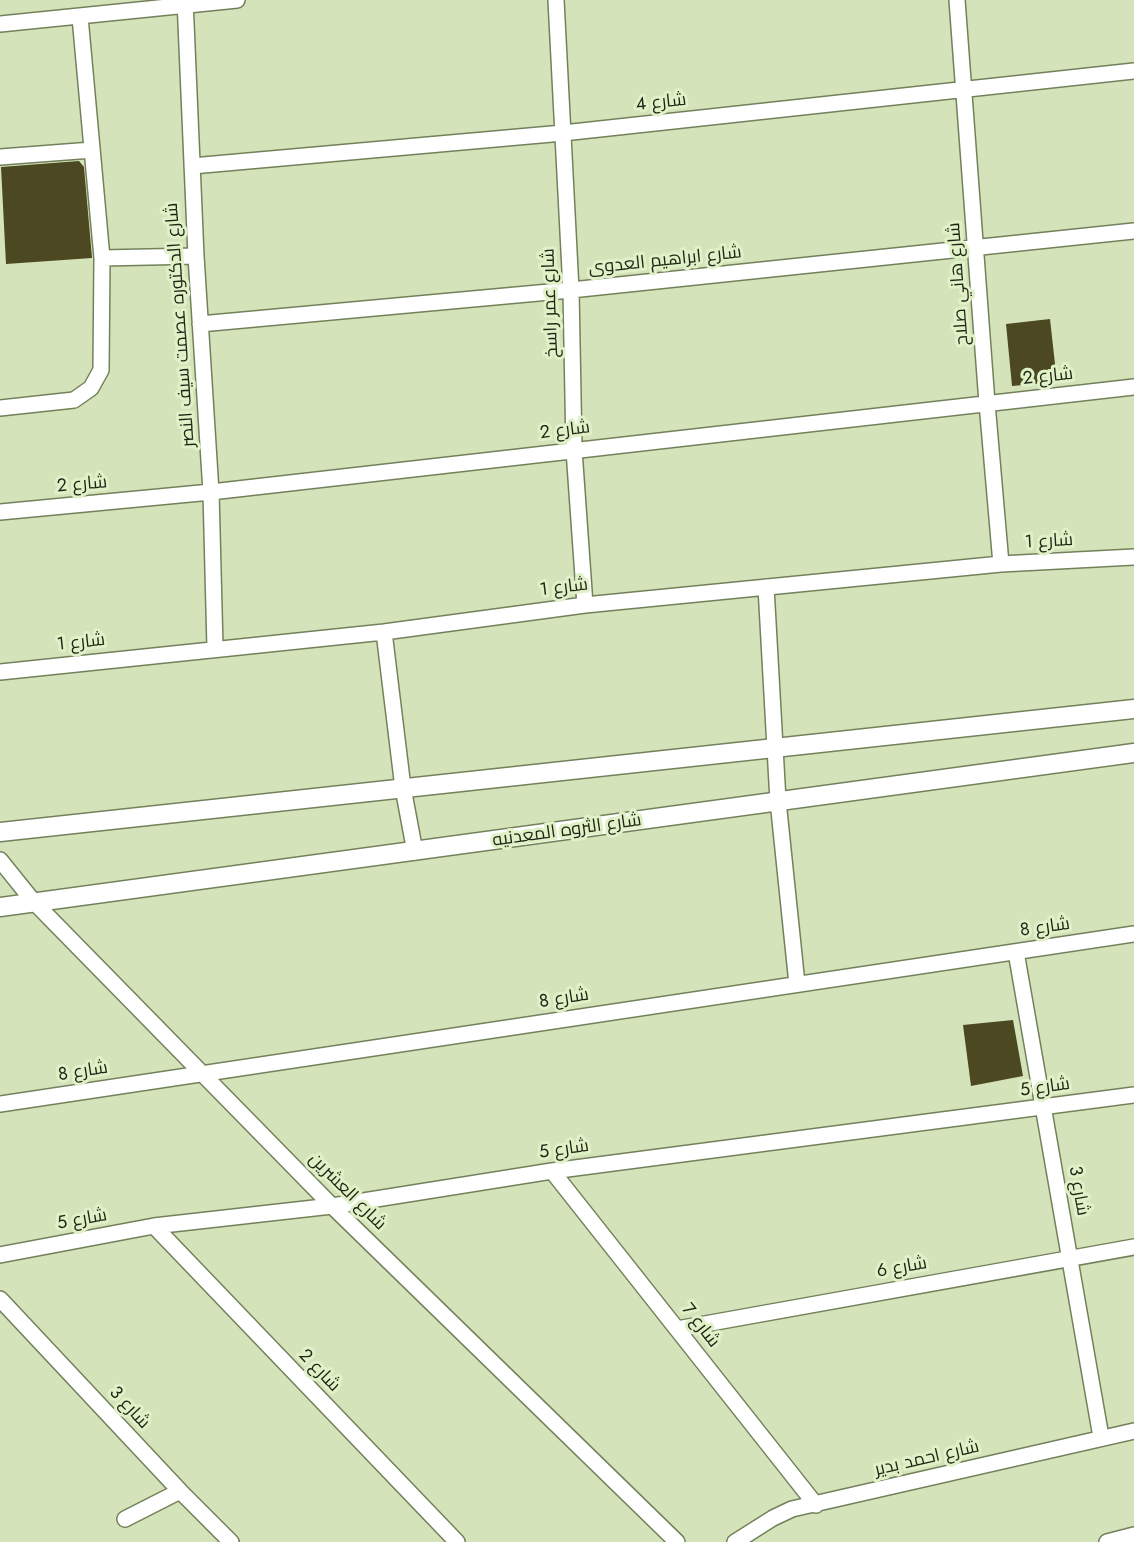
<!DOCTYPE html>
<meta charset="utf-8">
<style>
body{margin:0}
canvas{display:block;background:#d4e3ba}
</style>
<canvas width="1134" height="1542"></canvas>
<script>
const c = document.querySelector('canvas').getContext('2d');
c.lineJoin = 'round';
function fill(path, color) { c.fillStyle = color; c.fill(path, 'evenodd'); }
function stroke(path, color, width, dash) { c.strokeStyle = color; c.lineWidth = width; c.lineCap = dash ? 'butt' : 'round'; c.setLineDash(dash || []); c.stroke(path); }
function drawText(font, color, halo, rows, align = 'center') {
  c.font = font + ' Jost,Cairo,sans-serif'; c.lineWidth = 6; c.setLineDash([]); c.textBaseline = 'middle'; c.strokeStyle = halo; c.fillStyle = color; for (const [text, x, y, turn = 0] of rows) {
    c.save(); c.translate(x, y); c.rotate((+turn || 0) * Math.PI / 180); c.textAlign = isNaN(turn) ? turn : align; if (halo) c.strokeText(text, 0, 0); c.fillText(text, 0, 0); c.restore();
  }
}
const building = new Path2D(`
 M79 161 84 167 92 258 6 264 1 167Z
 M1050 319 1057 382 1012 386 1006 324Z
 M1013 1020 1023 1076 971 1086 963 1025Z`);
const minor = new Path2D(`
 M185 0 196 256 211 492 215 648
 M556 0 571 290 574 450 585 605
 M957 0 987 403 1001 564
 M0 24 237 0
 M0 157 92 150
 M192 166 563 133 1134 71
 M102 258 196 256
 M200 324 571 290 1134 231
 M0 408 74 400 91 388 101 370 102 258 80 17
 M0 512 211 492 1134 387
 M766 587 778 801 797 984
 M384 632 403 788 415 852
 M0 672 384 632 585 605 1001 564 1134 557
 M0 860 33 901 332 1206 677 1542
 M1016 952 1101 1437
 M0 1104 1134 934
 M552 1171 816 1505
 M154 1226 457 1542
 M0 1255 154 1226 332 1206 552 1171 1134 1095
 M0 1299 180 1491 231 1542
 M677 1329 1134 1247
 M125 1519 180 1491
 M735 1542 773 1518 792 1509 1134 1431
 M1107 1542 1134 1535`);
const tertiary = new Path2D(`
 M0 832 1134 709
 M0 907 1134 753`);
const streetNames = [
 ["شارع 4",661,103,-6],
 ["شارع ابراهيم العدوى",665,261,-6],
 ["شارع هاني صلاح",959,284,-94],
 ["شارع عمر راسخ",551,303,-92],
 ["شارع الدكتوره عصمت سيف النصر",181,325,-94],
 ["شارع 2",1048,377,-6],
 ["شارع 2",565,431,-7],
 ["شارع 2",82,485,-5],
 ["شارع 1",1049,542,-3],
 ["شارع 1",564,588,-7],
 ["شارع 1",81,643,-6],
 ["شارع الثروه المعدنيه",567,831,-8],
 ["شارع 8",1045,928,-8],
 ["شارع 8",564,999,-9],
 ["شارع 8",83,1072,-9],
 ["شارع 5",1045,1088,-8],
 ["شارع 5",564,1150,-8],
 ["شارع 3",1078,1191,80],
 ["شارع العشرين",347,1192,45],
 ["شارع 5",82,1220,-10],
 ["شارع 6",902,1268,-10],
 ["شارع 7",700,1326,52],
 ["شارع 2",319,1371,46],
 ["شارع 3",129,1408,47],
 ["شارع احمد بدير",927,1459,-13]
];
fill(building, '#4c4821');
stroke(minor, '#73815b', 18);
stroke(tertiary, '#73815b', 21);
stroke(minor, '#fff', 15);
stroke(tertiary, '#fff', 18);
drawText('18px', '#1f2415', '#e1f1c7', streetNames);
</script>
